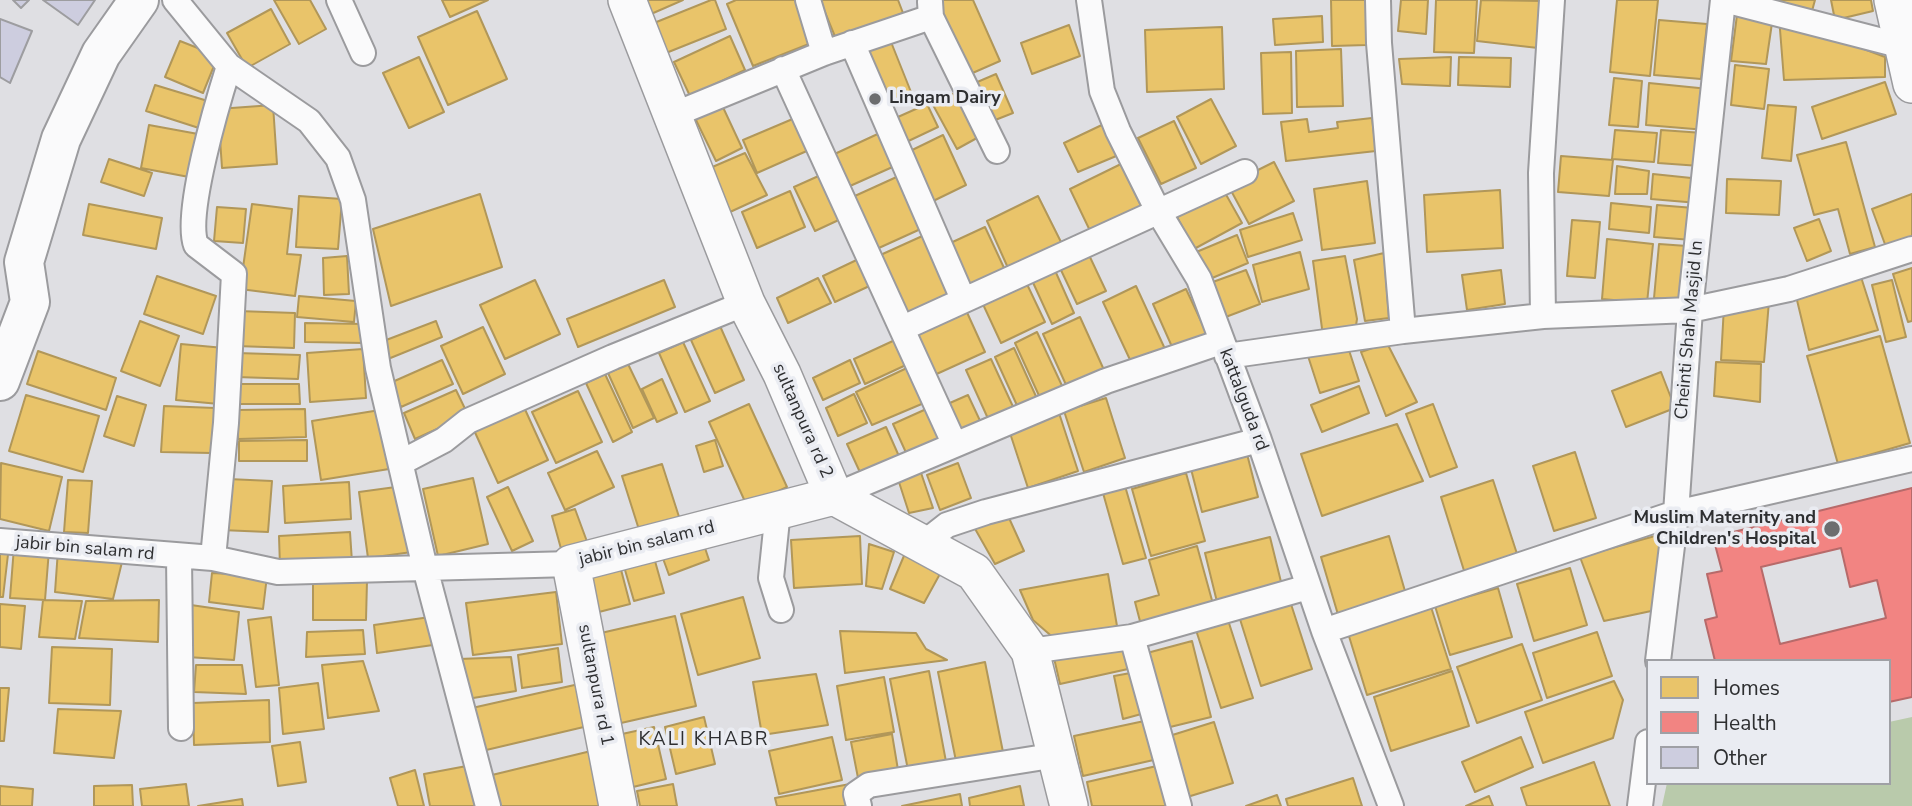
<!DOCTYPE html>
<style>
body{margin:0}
#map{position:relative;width:1912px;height:806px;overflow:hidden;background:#dfdfe3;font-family:"Nunito Sans",sans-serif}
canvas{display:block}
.legend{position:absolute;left:1646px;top:659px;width:245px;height:126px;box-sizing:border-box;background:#eaecf2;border:2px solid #9fa0a5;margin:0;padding:9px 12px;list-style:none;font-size:21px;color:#2e2f31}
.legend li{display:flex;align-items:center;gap:14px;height:35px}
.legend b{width:35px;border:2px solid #9fa0a5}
</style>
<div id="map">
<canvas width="1912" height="806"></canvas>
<ul class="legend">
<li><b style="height:19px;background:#e9c46a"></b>Homes</li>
<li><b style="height:19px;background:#f28482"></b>Health</li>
<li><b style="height:19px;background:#cdcddf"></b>Other</li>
</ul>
</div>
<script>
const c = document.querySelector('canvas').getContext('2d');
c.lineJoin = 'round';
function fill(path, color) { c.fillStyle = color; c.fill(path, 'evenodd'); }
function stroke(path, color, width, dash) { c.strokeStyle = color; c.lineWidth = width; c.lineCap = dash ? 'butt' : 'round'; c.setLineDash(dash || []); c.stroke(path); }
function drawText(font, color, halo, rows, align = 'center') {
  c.font = font + ' "Nunito Sans",sans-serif'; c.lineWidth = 7; c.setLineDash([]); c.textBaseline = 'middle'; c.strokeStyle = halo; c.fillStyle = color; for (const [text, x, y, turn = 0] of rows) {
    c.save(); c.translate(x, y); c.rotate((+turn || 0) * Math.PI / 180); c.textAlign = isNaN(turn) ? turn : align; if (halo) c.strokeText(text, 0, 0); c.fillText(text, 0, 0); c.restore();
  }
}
const green = new Path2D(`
 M1912 717V806H1662L1667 783H1889V722Z`);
const homes = new Path2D(`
 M274 0H310L326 29 299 44Z
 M442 0H488L450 17Z
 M645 0H683L651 14Z
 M711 0H715L726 29 666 53 654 23Z
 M736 0H797L814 42 753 66 727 4Z
 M820 0H898L903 13 836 39Z
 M935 0H973L1000 61 968 75Z
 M1331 0H1366L1367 45 1332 46Z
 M1401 0H1428L1426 34 1398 31Z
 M1436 0H1477L1474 53 1434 52Z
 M1481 0 1543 1 1538 48 1477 41Z
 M1617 0H1658L1650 76 1610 72Z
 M1776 0H1815L1812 11Z
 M1831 0H1871L1873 11 1835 20Z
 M271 9 290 44 247 68 227 33Z
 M477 11 507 79 448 105 418 37Z
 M1737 15 1772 23 1766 64 1731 61Z
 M1322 16 1323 42 1275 45 1273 19Z
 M1779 17 1885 57V77L1784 80Z
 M1659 20 1707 24 1701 79 1654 75Z
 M1069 25 1080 56 1032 74 1021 43Z
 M1222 27 1224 89 1147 92 1145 30Z
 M730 36 745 70 690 96 674 62Z
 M180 41 218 56 203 93 165 77Z
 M891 42 911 92 881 105 861 54Z
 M1341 49 1343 106 1297 107 1296 51Z
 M1291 52 1292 113 1263 114 1261 53Z
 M419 57 444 112 409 128 383 73Z
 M1451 57 1450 86 1402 84 1399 59Z
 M1459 57 1511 58 1510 87 1458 85Z
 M1735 65 1769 69 1764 109 1731 105Z
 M996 74 1013 113 985 124 968 86Z
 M1614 78 1642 81 1638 127 1609 125Z
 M1885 82 1896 114 1822 139 1812 107Z
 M1649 83 1709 89 1706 130 1646 125Z
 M155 85 211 102 202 129 146 111Z
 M962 89 986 133 957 149 933 105Z
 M1211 99 1236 146 1201 164 1177 117Z
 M721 103 742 148 716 161 694 116Z
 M927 104 938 127 900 145 889 121Z
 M273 105 277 164 222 168 218 109Z
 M1768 105 1796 107 1791 161 1762 158Z
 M795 118 809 150 757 173 743 140Z
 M1372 118 1376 151 1286 161 1281 122 1307 119 1309 132 1338 128 1337 122Z
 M1174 121 1196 168 1161 184 1138 138Z
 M1106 123 1121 154 1078 172 1064 143Z
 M149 125 198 134 189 177 141 168Z
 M1615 130 1657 133 1654 162 1612 159Z
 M1661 130 1703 133 1700 166 1658 163Z
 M882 132 897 165 841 190 826 158Z
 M943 135 966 185 927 204 904 154Z
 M1846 142 1875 247 1850 254 1838 209 1814 215 1797 155Z
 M745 153 767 195 730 212 710 168Z
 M1561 156 1613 160 1609 196 1558 192Z
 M109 159 152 173 144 196 101 182Z
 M1274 162 1294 201 1249 224 1228 185Z
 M1121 164 1144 212 1093 237 1070 189Z
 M1617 166 1649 171 1647 194H1615Z
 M823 174 843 218 815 231 794 187Z
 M1653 174 1701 179 1698 203 1651 199Z
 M901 175 925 227 870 252 846 200Z
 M1727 179 1781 181 1779 215 1726 213Z
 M1367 181 1375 243 1322 250 1314 189Z
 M1500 190 1503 248 1427 252 1424 195Z
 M790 191 805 227 757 248 742 212Z
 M1224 191 1242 223 1194 249 1177 217Z
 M480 194 502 267 391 306 373 229Z
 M1912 194V237L1886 247 1872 209Z
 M299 196 342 199 338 249 296 247Z
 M1038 196 1063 246 1008 268 987 221Z
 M1611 203 1651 207 1649 233 1609 229Z
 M89 204 162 218 156 249 83 235Z
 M252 204 292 209 287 254 301 255 295 296 240 289Z
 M1657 205 1694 208 1692 240 1654 237Z
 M217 207 246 209 243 243 214 241Z
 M1293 213 1302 240 1248 257 1240 230Z
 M1819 219 1831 251 1807 261 1794 228Z
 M1572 220 1600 222 1595 278 1567 276Z
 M985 227 1005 270 966 289 944 246Z
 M929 233 957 294 904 318 876 257Z
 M1237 235 1248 263 1205 281 1194 253Z
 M1607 239 1653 244 1647 303 1602 299Z
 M1659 244 1687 246 1682 300 1654 298Z
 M1300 252 1309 289 1262 302 1253 265Z
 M1384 253 1389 318 1365 321 1354 260Z
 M1089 255 1106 291 1077 304 1060 268Z
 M347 256 349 294 324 295 323 258Z
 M865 256 878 282 835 302 823 276Z
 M1345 256 1357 319 1355 332 1323 336 1313 261Z
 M1053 266 1074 313 1052 324 1030 276Z
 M1912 268V321L1908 322 1893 274Z
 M1246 270 1260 304 1223 318 1210 283Z
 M1501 270 1505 304 1467 310 1462 275Z
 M157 276 216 296 203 334 144 314Z
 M1861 277 1878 330 1809 350 1796 296Z
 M818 278 831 303 788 323 777 298Z
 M535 280 560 334 505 359 480 305Z
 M664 280 675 307 578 347 567 319Z
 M1025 280 1045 322 1001 343 981 300Z
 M1892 280 1906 337 1886 342 1872 285Z
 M1136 286 1165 349 1132 364 1103 302Z
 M1186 289 1207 334 1173 349 1153 304Z
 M299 296 356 301 354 322 297 317Z
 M1769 301 1764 362 1721 360 1724 306Z
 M965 308 985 352 930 377 910 333Z
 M238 311 295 313 294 348 236 346Z
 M1080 317 1104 370 1067 387 1043 334Z
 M140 321 179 336 160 386 121 371Z
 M436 321 442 337 388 359 381 342Z
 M305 323 364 324V343L305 342Z
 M720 326 744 380 715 393 691 340Z
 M483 327 505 374 463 394 441 346Z
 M1037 332 1064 390 1041 400 1015 343Z
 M1880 336 1910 443 1838 464 1807 356Z
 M895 340 906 365 865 384 854 359Z
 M1346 341 1359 381 1320 393 1307 353Z
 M683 342 710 401 685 412 659 353Z
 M1387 343 1417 402 1386 416 1361 352Z
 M181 344 224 348 219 404 176 400Z
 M1014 348 1039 403 1020 412 995 357Z
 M363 349 366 398 310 402 307 353Z
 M38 351 116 378 106 410 27 384Z
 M237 353 300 355 298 379 236 377Z
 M991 359 1015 411 990 423 966 370Z
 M442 360 453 384 401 407 390 383Z
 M850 360 860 383 823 400 813 378Z
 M1716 362 1761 364 1760 402 1714 396Z
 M628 364 654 418 633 428 608 373Z
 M909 367 924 403 872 425 856 392Z
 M1661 372 1675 408 1626 427 1612 391Z
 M605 374 632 432 613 442 586 383Z
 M662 379 677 413 657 422 642 389Z
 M237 384H299L300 404H236Z
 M1359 386 1369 413 1322 432 1311 405Z
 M456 390 468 415 415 439 404 413Z
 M578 391 602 442 556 463 532 412Z
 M854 394 867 423 838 436 826 408Z
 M26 395 99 416 83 472 9 451Z
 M968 395 982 425 957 437 943 406Z
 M117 396 146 405 134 446 104 436Z
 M1106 398 1125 458 1084 472 1064 411Z
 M749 404 787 487 747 506 709 422Z
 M1433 404 1457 467 1430 477 1406 414Z
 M523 405 548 460 498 483 473 428Z
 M164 406 215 408 211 453 161 452Z
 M933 406 948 439 908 457 893 424Z
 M305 409 306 437 238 439 237 410Z
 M380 410 389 469 321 480 312 421Z
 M1059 413 1078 471 1028 488 1009 430Z
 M1397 424 1423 481 1322 516 1301 454Z
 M886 427 902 463 864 481 847 444Z
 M307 440V461H239V441Z
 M715 440 723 466 704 472 696 446Z
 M597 451 614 487 565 510 548 473Z
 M1575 452 1596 518 1554 531 1533 466Z
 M1247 454 1258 497 1202 512 1191 469Z
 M1 463 62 477 49 531 0 519Z
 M958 463 971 498 940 510 927 475Z
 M662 464 681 523 641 536 622 476Z
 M919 467 933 508 909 513 897 476Z
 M1186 473 1205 541 1151 556 1132 489Z
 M473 478 488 544 438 556 423 489Z
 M228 479 272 481 268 532 221 530Z
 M68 480 92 481 88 533 64 532Z
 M1493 480 1519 560 1466 577 1441 497Z
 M349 482 351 519 285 523 283 486Z
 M403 486 412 552 368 558 359 492Z
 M1125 486 1146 558 1123 564 1103 493Z
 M508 487 533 541 512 551 487 497Z
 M575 509 589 547 563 556 552 516Z
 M1009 518 1024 551 995 564 974 527Z
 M350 532 352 562 280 567 279 536Z
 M1662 534 1656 610 1604 621 1580 557Z
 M860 536 862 584 794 588 791 540Z
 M1389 536 1407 598 1339 618 1321 557Z
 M1270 537 1283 590 1218 606 1205 553Z
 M702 539 709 560 669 575 661 553Z
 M869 544 894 552 882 589 866 586Z
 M0 546H9L3 597H0Z
 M1197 546 1213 604 1141 625 1135 602 1159 595 1149 560Z
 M14 547 49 550 45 600 10 598Z
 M58 550 122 562 113 599 55 592Z
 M906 551 941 572 924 603 890 589Z
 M653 554 664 593 634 601 623 563Z
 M619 562 630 604 595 613 585 570Z
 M1570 568 1587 625 1534 641 1517 584Z
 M212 573 267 576 263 609 209 602Z
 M1108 574 1117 626 1056 640 1033 620 1020 590Z
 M313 581H367L366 620H313Z
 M1498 588 1512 637 1450 655 1435 606Z
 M556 592 562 644 473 655 466 603Z
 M743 597 760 658 698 675 681 614Z
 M43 600 82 601 75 639 39 637Z
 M159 600 158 642 79 638 86 601Z
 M1290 601 1312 669 1261 686 1239 616Z
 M0 604 25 606 21 649 0 647Z
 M191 605 239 612 234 660 187 657Z
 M1431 607 1451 669 1367 695 1348 633Z
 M675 616 696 706 621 723 601 633Z
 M271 617 279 685 256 687 248 620Z
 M430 617 433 645 377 653 374 625Z
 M1228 620 1253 698 1221 708 1196 630Z
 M363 630 365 654 306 657 307 632Z
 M840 631 916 633 926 649 947 660 845 673Z
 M1597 632 1612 676 1547 698 1533 653Z
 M1192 641 1211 717 1166 728 1147 653Z
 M1122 642 1128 669 1060 684 1054 658Z
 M1522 644 1542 700 1477 723 1457 667Z
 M52 647 112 649 110 705 49 703Z
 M558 648 562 682 522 688 518 655Z
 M511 657 516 691 467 699 459 659Z
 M363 661 379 711 328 718 322 665Z
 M985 662 1004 757 957 766 938 672Z
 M196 665H242L246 694 194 692Z
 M929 671 947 767 909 775 890 679Z
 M1452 671 1469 726 1391 751 1374 697Z
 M1136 672 1145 713 1123 719 1114 676Z
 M816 674 828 725 762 735 753 682Z
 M884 677 894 732 846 740 837 686Z
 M1614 681 1623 700 1613 738 1543 763 1525 712Z
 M318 683 324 729 283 734 279 688Z
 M579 684 588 726 482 751 472 708Z
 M0 688H9L4 741H0Z
 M269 700 270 742 194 745 193 703Z
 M58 709 121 711 114 758 54 753Z
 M704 717 715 764 676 774 665 727Z
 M1149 720 1158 759 1083 776 1074 736Z
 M1214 722 1233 783 1184 798 1166 737Z
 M654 727 666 779 633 787 622 734Z
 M892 734 899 776 859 783 851 742Z
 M832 737 842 780 779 794 769 751Z
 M1521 737 1533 767 1475 792 1462 762Z
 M300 742 306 782 278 786 272 746Z
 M591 751 604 806H500L492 775Z
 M1594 762 1610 806H1527L1521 788Z
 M472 765 479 806H430L424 774Z
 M1161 765 1170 806H1092L1087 782Z
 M415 770 424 806H398L390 778Z
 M1353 778 1362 806H1288L1286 799Z
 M186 784 189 806H142L140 789Z
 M673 784 677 806H640L637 791Z
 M850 784 854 806H777L775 798Z
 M132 785 133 806H94V786Z
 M0 786 33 789 32 806H0Z
 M1020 786 1024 806H970L969 798Z
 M960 794 962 806H902Z
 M1277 795 1281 806H1246Z
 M1489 796 1493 806H1466Z
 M242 799 243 806H198Z`);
const health = new Path2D(`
 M1912 488V697L1889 702V661H1715L1705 620 1717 617 1707 574 1722 571 1713 537ZM1841 548 1850 587 1877 580 1886 618 1780 644 1761 567Z`);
const building = new Path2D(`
 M13 0H29L21 8Z
 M43 0H95L78 25Z
 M0 19 32 31 10 83 0 77Z`);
const street = new Path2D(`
 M175 0 229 66 309 121 338 158 353 200 378 368 425 568 488 806
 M339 0 363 53
 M808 0 824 53
 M1089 0 1102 91 1118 131 1158 211 1199 279 1259 440 1324 631 1391 806
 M1378 0 1379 43 1403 331
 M1724 0 1902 46
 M930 2 931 17 997 151
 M852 43 963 299
 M783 69 954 443
 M673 115 824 53 931 17
 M1543 316 1541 173 1552 0
 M903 328 1245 172
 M1227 356 1403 331 1543 316 1690 310 1789 289 1912 249
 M402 462 444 440 468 421 613 357 746 303
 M834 496 1106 381 1221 342
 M778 510 771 578 781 610
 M0 541 213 558 278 572 571 564
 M924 543 947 525 986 512 1259 440
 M179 557 181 728
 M213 558 226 423 234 274 196 245C184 214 218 101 229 66
 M1324 631 1676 513 1912 459
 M1132 637 1179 806
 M1030 651 1132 637 1308 587
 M1658 661 1676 513 1690 310 1723 0
 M859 806 856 794 869 785 1057 755
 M1640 806 1648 742`);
const secondary = new Path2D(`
 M627 0 746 303 782 374 834 496 974 572 1030 651 1069 806
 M1893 0 1912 84
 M618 806 571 564 834 496`);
const primary = new Path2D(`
 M0 381 30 302 24 262 61 139 101 54 139 0`);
const markers = [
 [875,99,7,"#6c6d6f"],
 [1832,529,9,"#6c6d6f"]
];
const poiNames = [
 ["Lingam Dairy",889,99],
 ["Muslim Maternity and",1816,519,"right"],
 ["Children's Hospital",1816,540,"right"]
];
const streetNames = [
 ["Cheinti Shah Masjid ln",1690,330,-85],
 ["kattalguda rd",1243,400,69],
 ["sultanpura rd 2",802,421,66],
 ["jabir bin salam rd",647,544,-14],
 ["jabir bin salam rd",85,549,5],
 ["sultanpura rd 1",595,685,79]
];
const neighbourhoodNames = [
 ["KALI KHABR",704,740]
];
fill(green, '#b9caab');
fill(homes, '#e9c46a');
stroke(homes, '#b19759', 2);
fill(health, '#f28482');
stroke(health, '#b76a6a', 2);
fill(building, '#cdcddf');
stroke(building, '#9d9da0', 2);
stroke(street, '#9b9b9e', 28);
stroke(secondary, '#9b9b9e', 40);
stroke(primary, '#9b9b9e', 42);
stroke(street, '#fafafb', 24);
stroke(secondary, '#fafafb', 37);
stroke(primary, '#fafafb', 38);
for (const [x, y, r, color] of markers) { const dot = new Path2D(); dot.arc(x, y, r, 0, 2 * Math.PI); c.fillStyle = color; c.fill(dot); stroke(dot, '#eaecf2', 2.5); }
drawText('bold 18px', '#2e2f31', '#eaecf2', poiNames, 'left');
drawText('18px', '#2e2f31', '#eaecf2', streetNames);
c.letterSpacing = '2px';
drawText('19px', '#2e2f31', '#eaecf2', neighbourhoodNames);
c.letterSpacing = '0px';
</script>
